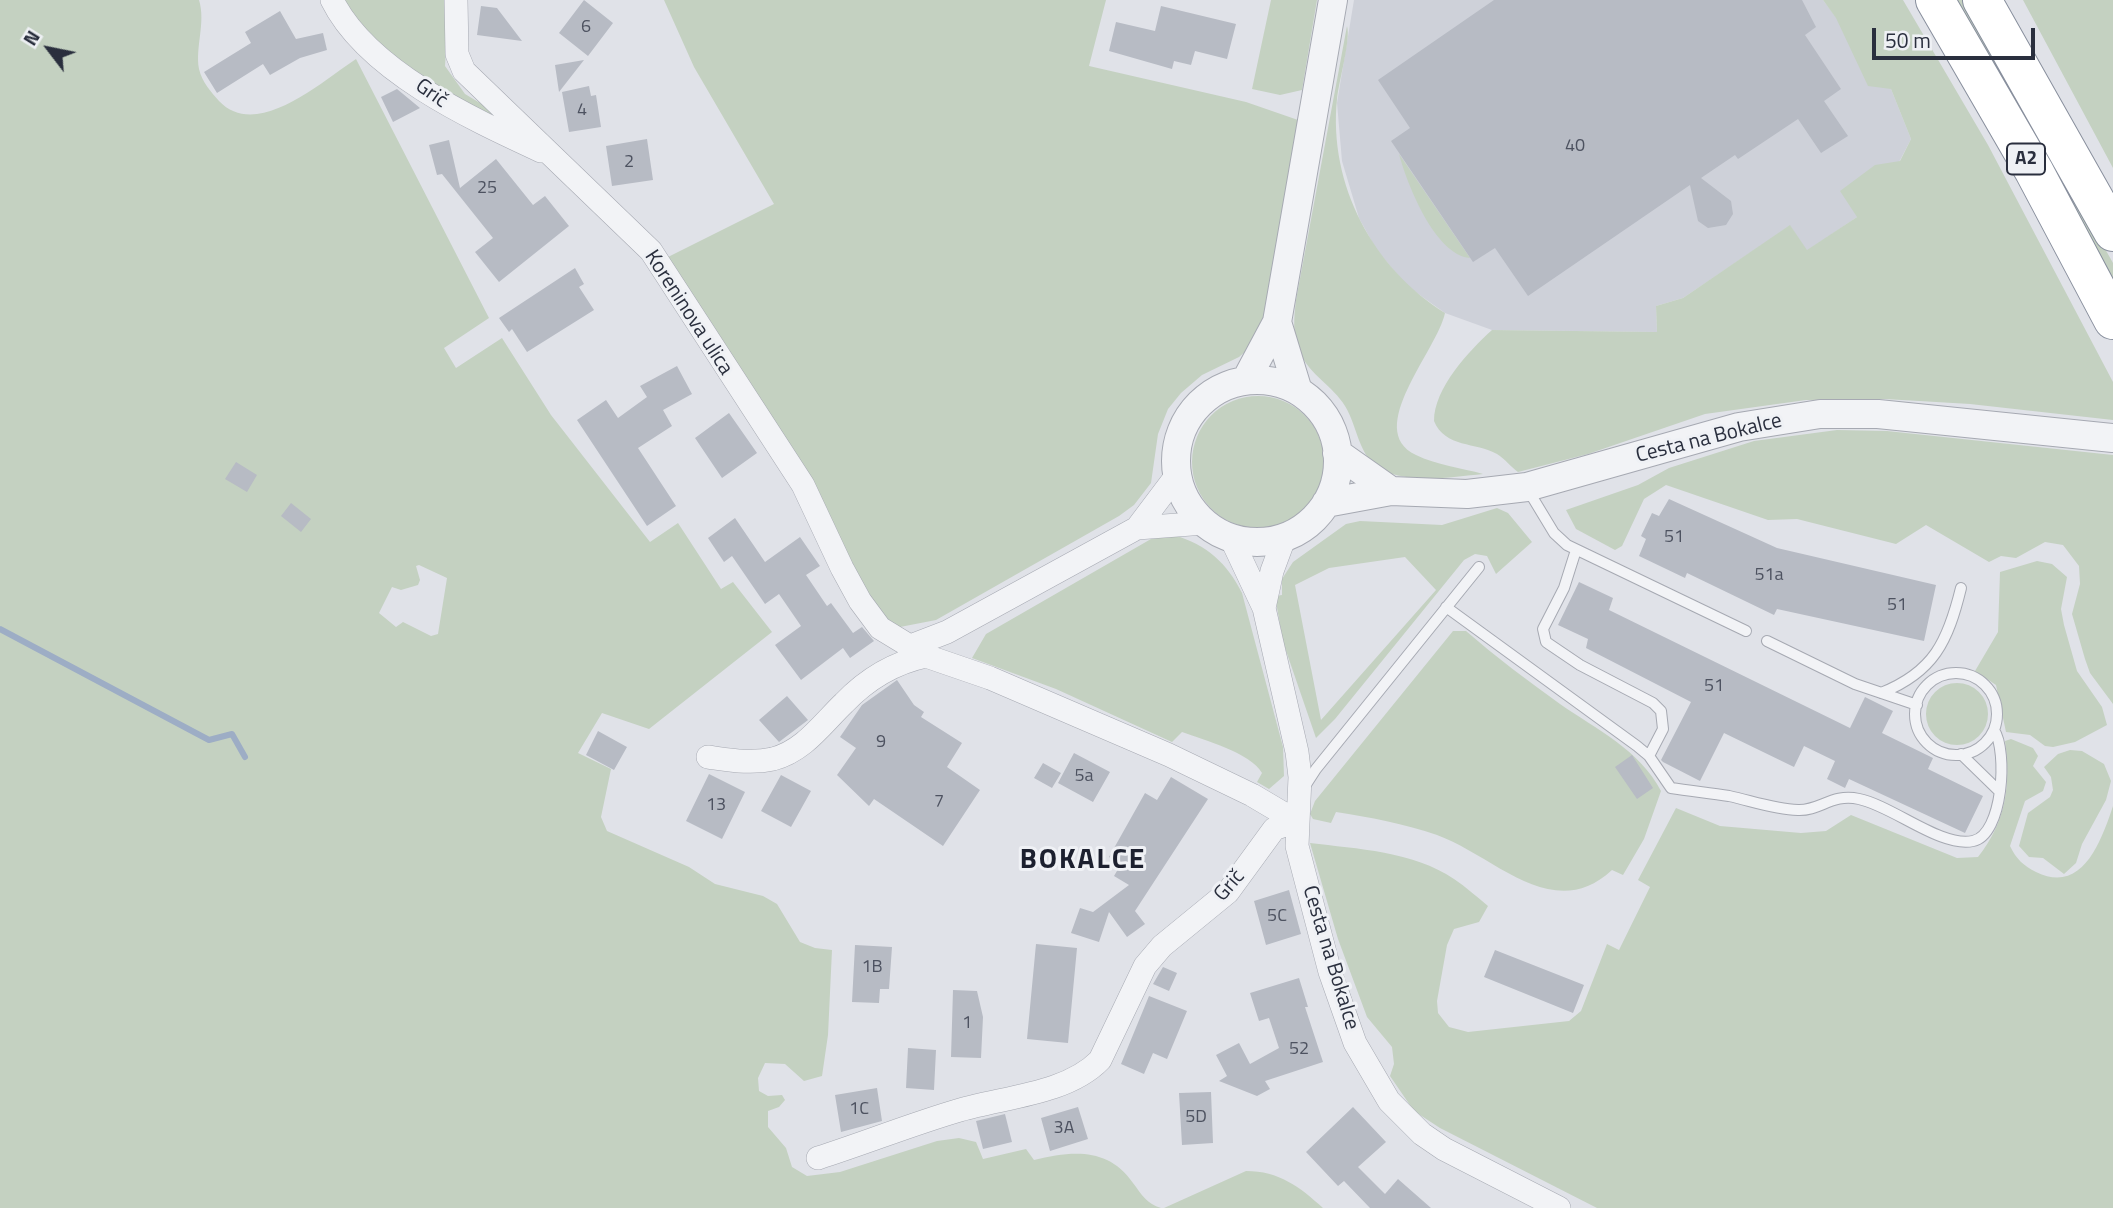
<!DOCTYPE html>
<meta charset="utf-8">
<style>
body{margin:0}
#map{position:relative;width:2113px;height:1208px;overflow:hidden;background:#e0e2e8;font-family:"Titillium Web",sans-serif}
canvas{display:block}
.north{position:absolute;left:14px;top:14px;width:70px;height:70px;-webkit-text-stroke:5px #eff1f5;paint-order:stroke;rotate:302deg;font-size:19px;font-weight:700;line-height:28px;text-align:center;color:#2a2f3e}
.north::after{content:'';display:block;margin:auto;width:24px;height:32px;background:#2a2f3e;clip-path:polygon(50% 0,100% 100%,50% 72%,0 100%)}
.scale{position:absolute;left:1872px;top:28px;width:163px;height:32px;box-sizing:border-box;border:4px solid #2a2f3e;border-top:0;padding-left:9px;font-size:21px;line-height:24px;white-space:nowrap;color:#2a2f3e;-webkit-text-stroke:5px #eff1f5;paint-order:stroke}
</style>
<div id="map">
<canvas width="2113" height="1208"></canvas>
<div class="north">N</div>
<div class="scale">50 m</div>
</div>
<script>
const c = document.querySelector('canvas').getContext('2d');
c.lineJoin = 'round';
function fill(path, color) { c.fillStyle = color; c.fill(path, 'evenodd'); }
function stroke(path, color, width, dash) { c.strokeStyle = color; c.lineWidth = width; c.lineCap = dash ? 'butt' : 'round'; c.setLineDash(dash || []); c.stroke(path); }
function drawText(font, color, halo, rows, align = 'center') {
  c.font = font + ' "Titillium Web",sans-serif'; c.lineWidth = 6; c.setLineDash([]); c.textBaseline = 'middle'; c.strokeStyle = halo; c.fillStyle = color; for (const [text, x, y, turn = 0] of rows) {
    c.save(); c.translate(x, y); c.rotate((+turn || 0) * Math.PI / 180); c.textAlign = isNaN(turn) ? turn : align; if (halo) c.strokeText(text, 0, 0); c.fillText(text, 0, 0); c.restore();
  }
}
const built = new Path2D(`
 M1354 0H1823L1891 89 1911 139 1897 166 1857 217 1807 251 1790 226 1683 298 1656 306 1657 332 1492 330 1445 313 1407 286 1376 249 1359 218 1342 161 1337 103Z`);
const green = new Path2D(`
 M0 0H199C206 23 195 47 199 69 202 82 211 92 219 101 257 141 322 81 356 59L489 318 444 348 456 368 502 338 551 415 650 542 678 523 721 589 733 582 772 632 649 729 602 713 578 753 611 769 601 817 607 831 689 867 715 884 763 896 777 904 800 942 815 948 832 950 828 1035 822 1076 804 1081 785 1064 765 1063 758 1078 759 1091 768 1096 782 1095 785 1100 779 1107 768 1111V1127L786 1148 792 1167 807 1176 840 1172 937 1141 959 1138 976 1142 983 1159 1026 1149 1034 1160C1072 1151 1108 1147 1133 1183 1142 1195 1147 1204 1161 1208H0ZM419 565 447 578 438 634 431 636 403 622 396 627 379 613 392 587 401 590 418 585 420 580 416 566Z
 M339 0H449L445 66 465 94 500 115 486 121 375 46Z
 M664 0H1106L1089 66 1246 102 1298 120 1261 338 1239 357 1202 375 1181 393 1168 409 1158 434 1151 483 1134 505 1119 516 936 620 900 627 885 620 666 258 774 204 694 67Z
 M1271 0H1317L1302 90 1280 95 1252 89Z
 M1823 0H1903L1988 145 2113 382V420L1970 404 1885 399 1806 400 1705 414 1588 454 1518 472C1511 467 1505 459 1497 454 1476 442 1445 448 1434 421 1434 388 1469 351 1492 330L1657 332 1656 306 1683 298 1790 225 1807 250 1857 217 1840 191 1875 165 1900 161 1911 139 1891 89 1868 86 1836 18Z
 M1952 0H1965L2113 263V287Z
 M2023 0H2113V168Z
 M1347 26C1351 40 1339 80 1337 99 1328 185 1374 269 1445 313 1437 351 1363 430 1416 455 1436 465 1462 468 1483 474 1453 477 1411 484 1382 470 1358 457 1358 427 1345 406 1333 386 1310 375 1300 353 1292 337 1294 317 1296 300Z
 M1399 154 1470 258C1435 255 1407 184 1399 154Z
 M1192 462a66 66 0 1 1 132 0a66 66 0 1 1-132 0Z
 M1837 430 1887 431 2113 455V704L2090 673 2085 659 2072 614 2080 584 2079 566 2063 545 2045 542 2016 558 2001 556 1989 562 1926 525 1896 544 1797 519 1768 520 1666 485 1644 499 1622 546 1615 550 1576 529 1566 510 1638 485 1669 468 1754 441Z
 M1497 508 1508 513 1532 542 1496 574 1487 556 1475 554 1464 560 1335 719 1316 738 1283 642 1275 596 1282 595V579L1293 562 1346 524 1360 521 1442 525ZM1405 557 1436 590 1321 720 1295 585 1329 568Z
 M1174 535C1207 545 1227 563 1242 593L1283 747 1284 776 1269 789 1257 782 1262 773C1251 753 1204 740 1182 732L1172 742 1056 689 972 658 986 634 1151 539Z
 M2037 561 2052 564 2067 577 2061 609 2064 625 2077 671 2102 707 2107 725 2075 742 2053 747 2045 746 2030 735 2006 732 1996 685 1975 671 1998 632 2000 572Z
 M1453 631H1466C1496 657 1528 681 1560 704 1596 729 1640 750 1661 791L1644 839 1623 875 1612 870C1553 925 1495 856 1437 835 1405 824 1369 817 1336 812L1331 823 1313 819 1310 814 1315 801Z
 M1926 714a31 31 0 1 1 62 0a31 31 0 1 1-62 0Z
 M2011 739 2033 748 2038 756 2033 766 2046 782 2043 791 2025 801 2010 846C2016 859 2024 866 2036 872 2082 895 2101 842 2113 806V1208H1597L1440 1128 1414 1111 1390 1076 1394 1064 1392 1047 1367 1017 1338 939 1310 843C1357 849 1413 851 1454 879 1466 887 1477 897 1488 906L1479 922 1454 929 1447 945 1437 1001 1438 1013 1449 1027 1468 1032 1569 1021 1581 1011 1607 944 1619 950 1650 887 1638 880 1676 808 1720 826 1801 833 1826 831 1851 815 1957 858 1978 857C2006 822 2011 785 2005 741Z
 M2070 750 2082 751 2104 764 2111 781 2106 800 2082 844 2076 863 2064 874 2043 858 2029 857 2019 846 2028 813 2050 797 2053 790 2051 777 2044 767 2058 754Z
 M1246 1171C1279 1171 1300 1187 1323 1208H1164Z`);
const stream = new Path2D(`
 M0 629 209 740 232 734 245 757`);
const building = new Path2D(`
 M584 0 613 23 588 56 559 33Z
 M1494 0H1802L1816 27 1805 35 1841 89 1824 101 1848 136 1821 153 1798 119 1738 159 1735 155 1701 178 1731 201 1733 214 1726 225 1708 228 1698 221 1690 185 1528 296 1495 248 1473 262 1391 141 1410 128 1378 80Z
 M481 6 497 8 522 41 477 35Z
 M1161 6 1236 24 1227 59 1195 51 1191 65 1174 61 1172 69 1109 51 1116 22 1155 31Z
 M280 11 296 39 323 33 327 50 300 58 270 75 263 64 217 93 204 72 251 43 245 32Z
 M584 60 559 92 555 65Z
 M589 86 591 96 596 95 601 127 569 132 562 92Z
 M397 89 420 108 393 122 381 97Z
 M647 139 653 180 612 186 606 146Z
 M449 140 460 188 496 159 533 205 545 196 569 226 499 282 475 252 493 238 442 174 437 175 429 145Z
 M575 268 584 284 579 287 594 310 527 352 512 329 509 332 499 318Z
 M677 366 692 394 663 410 672 426 638 448 676 506 647 526 577 420 606 400 618 418 647 397 640 386Z
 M729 413 757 453 722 478 695 438Z
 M236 462 257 475 247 492 225 479Z
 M1669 499 1777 548 1936 585 1924 641 1777 609 1774 615 1687 573 1685 578 1639 556 1646 539 1641 536 1652 513 1659 516Z
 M291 503 311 519 301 532 281 516Z
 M735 518 765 562 800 537 820 566 806 575 827 606 831 603 853 633 862 627 874 641 850 658 843 648 801 680 775 645 801 626 779 594 765 604 732 556 724 562 708 538Z
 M1579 582 1613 598 1609 610 1850 728 1865 697 1893 711 1882 733 1933 758 1928 769 1983 796 1965 833 1849 779 1845 788 1827 779 1835 761 1804 746 1794 767 1724 733 1700 781 1663 762 1661 760 1691 702 1586 648 1588 639 1558 625Z
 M897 680 914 705 924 712 921 717 962 743 947 767 980 790 943 846 874 799 869 806 837 775 856 748 840 737 862 705Z
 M787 696 808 720 779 742 759 720Z
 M598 731 627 747 614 770 586 755Z
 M1074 753 1110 772 1093 802 1058 783Z
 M1632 755 1653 788 1637 799 1615 767Z
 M1043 763 1061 773 1052 788 1034 778Z
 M709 774 745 792 722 839 686 821Z
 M781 775 811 791 791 827 761 811Z
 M1171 777 1208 799 1135 911 1145 924 1127 937 1109 912 1099 942 1071 933 1080 908 1093 912 1129 885 1114 876 1121 864 1109 857 1145 793 1157 800Z
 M1289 890 1301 934 1266 945 1254 901Z
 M1036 944 1077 948 1068 1043 1027 1039Z
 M855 945 892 947 889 989H880L879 1003 852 1002Z
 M1495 950 1584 985 1573 1013 1484 977Z
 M1163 967 1177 973 1169 991 1153 984Z
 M1299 978 1308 1007H1305L1323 1062 1265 1081 1270 1089 1257 1096 1219 1081 1227 1076 1216 1055 1239 1043 1250 1064 1279 1048 1269 1018 1259 1021 1250 993Z
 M953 990 977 991 983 1017 981 1058 951 1057Z
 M1149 996 1187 1011 1167 1059 1153 1053 1144 1074 1121 1064Z
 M908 1048 936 1050 934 1090 906 1088Z
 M877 1088 882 1121 841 1132 835 1095Z
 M1211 1092 1213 1143 1182 1145 1179 1093Z
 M1078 1107 1088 1139 1050 1151 1041 1118Z
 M1353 1107 1386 1142 1358 1167 1385 1194 1398 1179 1431 1208H1370L1344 1181 1338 1186 1306 1152Z
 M1005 1114 1012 1142 983 1149 976 1121Z`);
const service = new Path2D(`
 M1528 490 1554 533 1567 545 1746 631
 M1576 550 1564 588 1543 629 1546 642 1580 665 1653 703 1661 711 1663 729 1649 756
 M1446 607 1637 746 1649 756 1671 788C1690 791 1710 793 1729 796 1752 801 1774 809 1798 810 1820 811 1832 793 1859 799 1893 806 1941 848 1973 841 2003 835 2008 751 1994 730
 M1767 641 1855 684 1917 705
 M1915 714a41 41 0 1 1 82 0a41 41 0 1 1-82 0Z
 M1881 693C1934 672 1948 641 1961 588
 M1961 754 1999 791
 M1305 786 1316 769 1479 567`);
const minor = new Path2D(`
 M332 0C367 71 472 119 541 151
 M456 0 457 54 464 71 651 251 803 485 842 568 860 601 880 628 926 656 990 678 1169 755 1252 795 1296 821
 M1137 528 1177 475
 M1231 538 1264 608 1297 752 1300 777 1297 846 1330 972 1355 1043 1389 1101 1422 1134 1444 1149 1559 1208
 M1264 608 1272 571 1285 536
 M908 647 947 632 1137 528 1205 523
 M708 757C730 760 751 764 773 759 804 751 822 724 844 703 867 679 893 663 926 656
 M818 1158C865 1143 912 1124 960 1110 1004 1097 1067 1094 1100 1060L1145 966 1162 946 1228 892 1274 829 1296 821`);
const tertiary = new Path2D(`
 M1277 322 1298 391
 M1176 461a81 81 0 1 1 162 0a81 81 0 1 1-162 0Z
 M1246 380 1277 322 1333 0
 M1337 453 1391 491
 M1326 503 1391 491 1467 494 1527 487 1739 427 1820 414H1878L2113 438`);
const motorway = new Path2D(`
 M1935 0 2034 171 2113 320
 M1982 0 2113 232`);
const numberNames = [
 ["6",586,28],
 ["4",582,111],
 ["40",1575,147],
 ["2",629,163],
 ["25",487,189],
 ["51",1674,538],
 ["51a",1769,576],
 ["51",1897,606],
 ["51",1714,687],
 ["9",881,743],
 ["5a",1084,777],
 ["7",939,803],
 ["13",716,806],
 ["5C",1277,917],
 ["1B",872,968],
 ["1",967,1024],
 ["52",1299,1050],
 ["1C",859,1110],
 ["5D",1196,1118],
 ["3A",1064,1129]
];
const shields = [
 [2026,159,38]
];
const shieldNames = [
 ["A2",2026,159]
];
const streetNames = [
 ["Grič",431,94,35],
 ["Koreninova ulica",688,313,57],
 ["Cesta na Bokalce",1709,439,-14],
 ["Grič",1230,886,-49],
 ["Cesta na Bokalce",1330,958,73]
];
const districtNames = [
 ["BOKALCE",1083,861]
];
fill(built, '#ced1d9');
fill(green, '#c4d1c1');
stroke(stream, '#9dadc5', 6);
fill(building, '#b7bbc4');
stroke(service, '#a6a9b2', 12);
stroke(minor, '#a6a9b2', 24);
stroke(tertiary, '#a6a9b2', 30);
stroke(motorway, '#888f9d', 40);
stroke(service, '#f2f3f6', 10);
stroke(minor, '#f2f3f6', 23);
stroke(tertiary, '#f2f3f6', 28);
stroke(motorway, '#fff', 38);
drawText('18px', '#4d5260', null, numberNames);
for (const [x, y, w] of shields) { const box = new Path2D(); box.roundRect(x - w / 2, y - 15.5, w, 31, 5); c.fillStyle = '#eff1f5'; c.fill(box); stroke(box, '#2a2f3e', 2); }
drawText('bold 19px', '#2a2f3e', null, shieldNames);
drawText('21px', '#2a2f3e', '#eff1f5', streetNames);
c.letterSpacing = '2px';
drawText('bold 28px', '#1c202f', '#eff1f5', districtNames);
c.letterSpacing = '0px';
</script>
